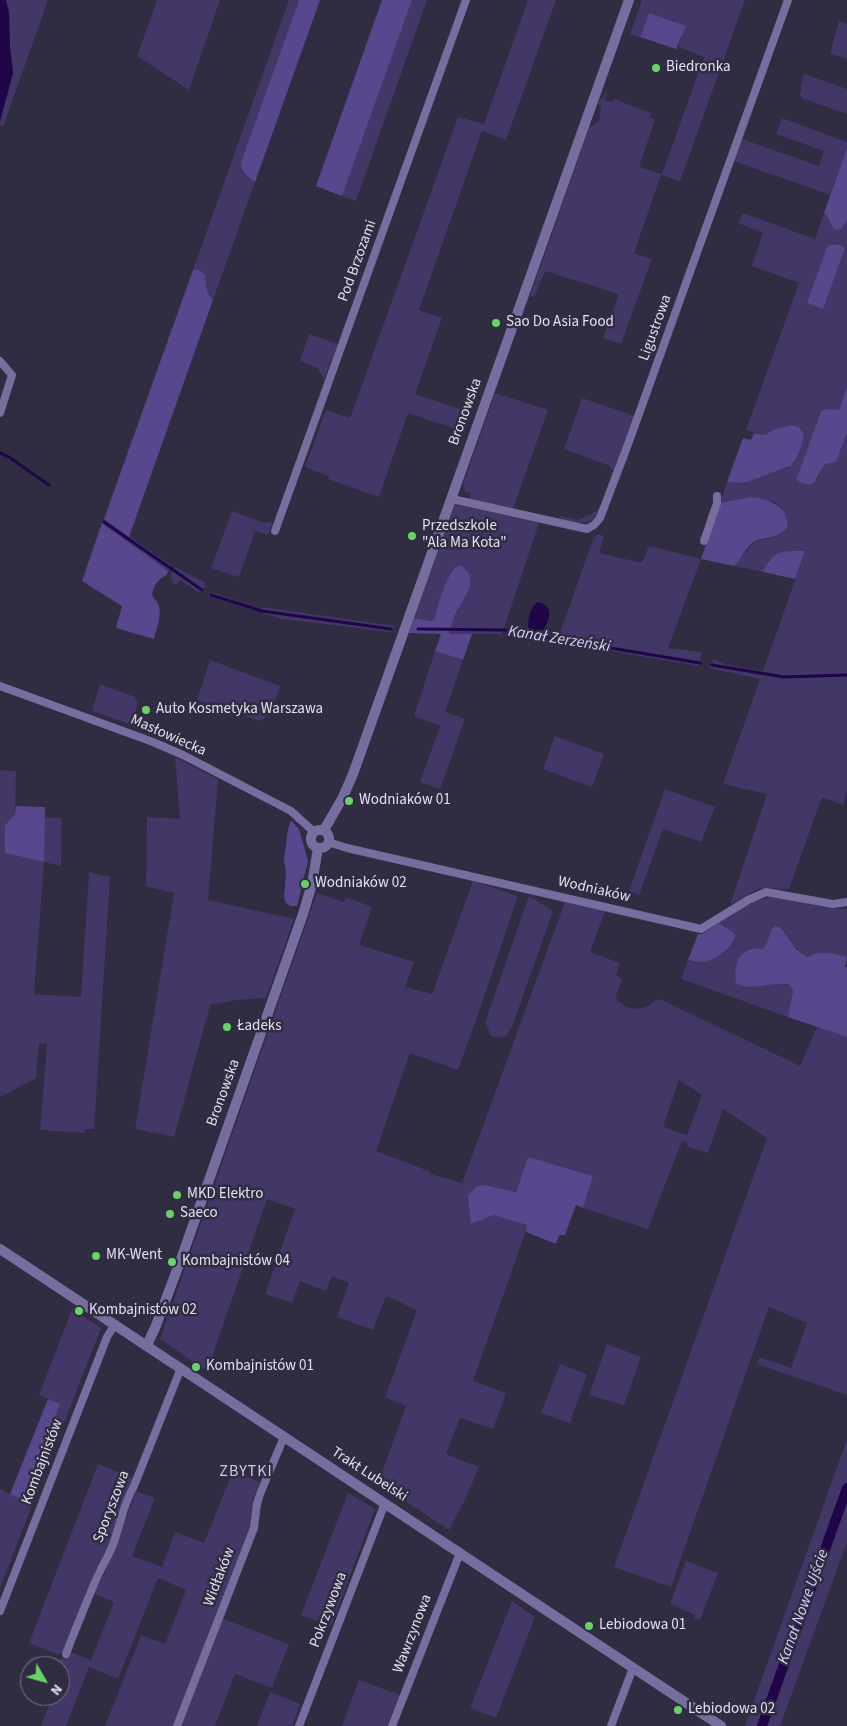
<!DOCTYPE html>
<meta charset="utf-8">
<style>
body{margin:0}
#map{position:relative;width:847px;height:1726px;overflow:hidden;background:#302c42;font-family:"Source Sans 3",sans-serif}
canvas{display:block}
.north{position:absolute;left:20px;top:1656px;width:50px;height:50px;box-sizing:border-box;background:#302c42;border:1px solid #777487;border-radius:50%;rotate:128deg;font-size:14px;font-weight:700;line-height:20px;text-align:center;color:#e2e0ef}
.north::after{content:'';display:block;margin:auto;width:18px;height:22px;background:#68d465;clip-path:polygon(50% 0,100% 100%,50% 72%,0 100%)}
</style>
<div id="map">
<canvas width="847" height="1726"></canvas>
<div class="north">N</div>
</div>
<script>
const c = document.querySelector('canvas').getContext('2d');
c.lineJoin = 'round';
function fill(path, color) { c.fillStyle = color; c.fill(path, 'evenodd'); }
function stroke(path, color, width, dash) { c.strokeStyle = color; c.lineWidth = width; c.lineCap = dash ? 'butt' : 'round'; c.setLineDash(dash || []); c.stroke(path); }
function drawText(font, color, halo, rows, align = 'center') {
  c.font = font + ' "Source Sans 3",sans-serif'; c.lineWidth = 5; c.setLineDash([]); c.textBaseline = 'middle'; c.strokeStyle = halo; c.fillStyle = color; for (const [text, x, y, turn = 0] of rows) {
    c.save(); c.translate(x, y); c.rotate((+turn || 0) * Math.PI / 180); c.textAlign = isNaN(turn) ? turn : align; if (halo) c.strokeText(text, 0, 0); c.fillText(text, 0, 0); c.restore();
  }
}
const green = new Path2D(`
 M6 0H48L3 127 0 125V121L13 73 10 47 9 13Z
 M157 0H220L189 90 137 56Z
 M289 0H299L241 162 246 176 255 182 213 300C206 293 206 284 205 275L193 270Z
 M412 0H427L356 201 342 196Z
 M528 0H556L506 140 482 131 419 310 442 318 415 394 469 412 463 429 462 431 408 413 379 497 328 479 329 476 305 467 326 410 350 418 458 117 484 124Z
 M642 0H745L680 181 661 175 634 253 652 259 621 344 603 338 619 294 545 271 534 297 530 296 589 128 599 121 601 107 598 104 600 99H602L605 94 607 93 605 100 612 102 614 99 651 113 649 117 655 120 639 167 662 174 704 57 678 47 685 26 649 13 640 37 630 34Z
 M839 21 847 24V59L830 53Z
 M804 74 847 89V114L801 98 802 96 799 95 802 88 800 87Z
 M782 118 847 142V148L830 195 734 161 742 139 819 166 824 151 776 134Z
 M743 213 815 239 824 213 841 229 847 220V387L839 410 821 411 796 480 818 479 821 468 825 464 836 462 847 433V791L843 805 822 797 789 889 760 888 730 905 767 794 723 784 760 679 709 668 714 659 726 665 763 671 805 552 769 560 763 572 734 566 751 545 757 541 780 535 787 518 781 507 775 502 750 497 720 503 727 482 736 483 787 468 796 459 804 439 803 432 792 425 772 430 767 434 763 435 746 430 799 283 752 266 763 233 738 223ZM830 245H840L845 248 823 309Z
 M309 334 338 344 324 380 318 368 300 361Z
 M495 393 548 410 513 509 469 500 471 493 465 492 463 484Z
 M582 398 635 416 601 504 613 471 610 466 564 449Z
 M455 504 539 523 502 634H449L452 622 471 582 466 568 457 566 442 592 435 617 431 621 414 618Z
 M599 505C598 528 576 524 559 518L560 516 578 520 597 511Z
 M232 511 265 523 273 521 268 535 255 531 239 577 211 568Z
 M104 519 172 566 168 571 102 523Z
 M598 534 604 536 599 553 642 563 649 546 701 559 668 648 702 652 699 666 558 642 559 636 593 539Z
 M175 567 206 583 203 591 198 592 180 580 177 585 174 584 170 577Z
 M212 592 262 609 263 607 394 626 391 632 282 619 208 596Z
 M435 651 463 660 445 712 465 719 440 789 420 782 440 726 414 716Z
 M210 660 280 686C276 697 272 717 260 721L197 700Z
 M100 684 135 697V700L138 701 132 725 92 711Z
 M555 736 604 754 592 787 543 769Z
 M175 757 218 779 208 900 294 919 266 998 236 1000 210 1005 174 1137 135 1129 174 893 146 886 147 817 180 819Z
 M0 770 16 771 15 814 5 825V853L43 862 44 817 62 818 61 866 44 862 34 994 81 997 89 872 110 877 94 1129H85V1133L40 1130 47 1044 39 1043 36 1078 0 1097Z
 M665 789 715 807 701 842 663 829 639 895 629 891Z
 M473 881 518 896 482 1003 458 1070 410 1053 376 1151 431 1172 430 1174 462 1183 565 902 605 911 590 952 620 963 616 975 623 979 617 992 616 999C630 1012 643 1012 656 999L664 1001 800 1066 817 1027 847 1037V1395L757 1364 759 1357 791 1368 807 1323 769 1307 671 1587 614 1567 767 1138 723 1109 708 1153 688 1147 685 1141 681 1143 648 1229 583 1208 593 1176 528 1157 516 1192 485 1185 493 1215 528 1225 473 1381 506 1393 493 1429 460 1418 446 1454 479 1467 465 1500 449 1530 378 1483 406 1406 385 1397 417 1310 386 1296 373 1330 337 1317 349 1283 332 1276 326 1291 300 1281 292 1303 265 1294 295 1209 267 1199 207 1371 160 1339 317 893 344 902 346 897 372 907 359 945 414 962 405 987 432 994ZM679 1080 702 1095 687 1135 663 1127Z
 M529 896 553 911 512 1027 504 1038 491 1036 485 1022Z
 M773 897 830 908 847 909V957C834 953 820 949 807 957L792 944 771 930 769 940 763 949 774 983 790 985 793 991 788 1017 681 979 688 960C692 961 697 963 700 962 713 962 732 950 735 938L734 933 719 923C736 912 752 899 773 897Z
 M72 1309 101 1328 0 1588V1489L22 1500 59 1404 39 1395Z
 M607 1344 641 1357 624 1405 589 1395Z
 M560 1364 587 1374 570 1423 541 1413Z
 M847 1439V1542L780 1726H745Z
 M98 1464 134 1478 124 1498 118 1524 64 1651 58 1655 29 1643Z
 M233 1471 260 1482 253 1499V1520L173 1726H105L141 1635 165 1644 186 1590 158 1578 118 1679 89 1667 66 1726H41L51 1700 41 1696H60V1666H30V1691L18 1686C23 1672 25 1652 45 1656 50 1657 55 1659 61 1660L64 1657 67 1658 70 1652 91 1660 114 1602 93 1593 105 1573 136 1491 155 1498 132 1556 162 1567 175 1532 204 1543Z
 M348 1493 375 1509 331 1626 301 1615Z
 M686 1561 718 1573 700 1620 694 1618 695 1615 670 1604Z
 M512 1601 535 1617 496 1718 470 1708Z
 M221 1618 289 1644 272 1688 235 1674 215 1726H179Z
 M359 1680 400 1695 387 1726H342Z
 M270 1692 300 1704 292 1726H257Z`);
const forest = new Path2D(`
 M299 0H320L255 182C247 176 242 173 241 162Z
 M382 0H412L342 196 316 186Z
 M649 13 686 26 676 49 640 37Z
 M847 148V220L841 229 836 230C830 226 831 219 824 213Z
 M830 245H840L845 248 823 309 807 303 827 247Z
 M193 270H199L205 275C206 284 206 293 213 300L129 537 104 519Z
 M847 387V433L836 462 825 464C815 476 818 492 796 480L821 411 826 409 839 410Z
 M792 425 800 428 803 432 804 439 796 459 790 466 744 483 727 482 743 438 751 440 754 433 763 435 767 434 772 430Z
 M750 497C767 498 791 506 787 528 776 541 762 535 751 544 744 550 741 560 734 566L701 559 720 503Z
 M102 523 168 571 167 575C158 578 153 587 152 595 154 599 158 602 159 606 162 616 156 629 154 639L116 628 122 606 82 581Z
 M805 551 795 579 763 572C773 550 782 551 805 551Z
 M461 565C481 580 465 595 457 611 453 618 451 626 449 634H472L463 660 435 651 441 634 409 633 414 618 431 621 435 618C437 606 448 567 461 565Z
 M16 806 45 807 44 862 5 853V825L15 814Z
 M291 820 299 829 308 861 297 906H291L286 903 284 897 286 874 284 859 288 829Z
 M719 923 734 933 735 937C732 949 713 963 700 962 697 962 692 961 688 960L698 934H702Z
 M774 926 780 927 796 949 807 957C821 949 833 953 847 957L845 967H847V1037L788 1017 793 991 790 985C772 980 753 993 736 983 733 962 741 945 763 949 769 941 769 933 774 926Z
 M528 1157 593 1176 583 1208 576 1205 565 1235H559L556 1244 526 1232 527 1225 493 1215 471 1224 468 1195 477 1186 485 1185 516 1192Z
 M48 1399 60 1404 22 1500 10 1494Z`);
const water = new Path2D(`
 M0 0H6L9 13 10 47 13 73 0 121Z
 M538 602C556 606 549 622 541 633L535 634 529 631C527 621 529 607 538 602Z`);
const stream = new Path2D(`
 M0 453 9 457 49 485
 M104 522 202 590
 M211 595 262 611 391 629
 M418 629 504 630 700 663
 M712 665 784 677 847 675`);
const canal = new Path2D(`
 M762 1726 847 1488`);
const minor = new Path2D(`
 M0 361 12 375 0 413
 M452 499 587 529 594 525 600 518 627 447 788 0
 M275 531 466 0
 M704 541 717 503V496
 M0 686 153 742 183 755 291 811 314 832
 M328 842 347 848 701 929 748 900 766 892 833 904 847 902
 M0 1611 107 1337 115 1324
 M66 1654C75 1630 85 1606 95 1582 100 1570 107 1559 112 1547 120 1527 123 1504 134 1486L181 1368
 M177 1726 254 1528 257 1504 260 1494 284 1437
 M299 1726 385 1503
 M392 1726 460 1553
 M611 1726 633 1668`);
const tertiary = new Path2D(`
 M324 830 343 797 353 774 629 0
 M311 839a9 9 0 1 1 18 0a9 9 0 1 1-18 0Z
 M0 1249 721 1726
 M147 1345 155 1328 180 1262 303 914 312 884 318 848`);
const markers = [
 [656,68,5,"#68d465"],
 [496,323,5,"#68d465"],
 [412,536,5,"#68d465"],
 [146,710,5,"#68d465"],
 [349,801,5,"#68d465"],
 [305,884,5,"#68d465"],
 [227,1027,5,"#68d465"],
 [177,1195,5,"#68d465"],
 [170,1214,5,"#68d465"],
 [96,1256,5,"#68d465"],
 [172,1262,5,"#68d465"],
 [79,1311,5,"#68d465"],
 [196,1367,5,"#68d465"],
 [589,1626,5,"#68d465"],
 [678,1710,5,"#68d465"]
];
const poiNames = [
 ["Biedronka",666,68],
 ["Sao Do Asia Food",506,323],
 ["Przedszkole",422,527],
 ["\"Ala Ma Kota\"",422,544],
 ["Auto Kosmetyka Warszawa",156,710],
 ["Wodniaków 01",359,801],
 ["Wodniaków 02",315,884],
 ["Ładeks",237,1027],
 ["MKD Elektro",187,1195],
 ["Saeco",180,1214],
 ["MK-Went",106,1256],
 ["Kombajnistów 04",182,1262],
 ["Kombajnistów 02",89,1311],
 ["Kombajnistów 01",206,1367],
 ["Lebiodowa 01",599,1626],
 ["Lebiodowa 02",688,1710]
];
const streetNames = [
 ["Pod Brzozami",358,261,-70],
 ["Ligustrowa",656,328,-70],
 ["Bronowska",466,412,-70],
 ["Masłowiecka",168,736,24],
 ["Wodniaków",594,890,13],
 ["Bronowska",224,1093,-70],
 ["Kombajnistów",43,1462,-69],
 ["Trakt Lubelski",369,1475,33],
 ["Sporyszowa",112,1507,-69],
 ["Widłaków",220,1577,-69],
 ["Pokrzywowa",329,1610,-69],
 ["Wawrzynowa",413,1634,-69]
];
const waterNames = [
 ["Kanał Zerzeński",559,640,9],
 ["Kanał Nowe Ujście",804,1607,-70]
];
const neighbourhoodNames = [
 ["ZBYTKI",246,1472]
];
fill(green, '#423766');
fill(forest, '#58478c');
fill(water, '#200548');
stroke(stream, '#200548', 3);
stroke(canal, '#200548', 10);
stroke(minor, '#776d9f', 8);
stroke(tertiary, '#776d9f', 10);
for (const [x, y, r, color] of markers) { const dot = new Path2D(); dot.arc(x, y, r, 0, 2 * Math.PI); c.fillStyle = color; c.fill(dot); stroke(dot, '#302c42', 2); }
drawText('15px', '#e2e0ef', '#302c42', poiNames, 'left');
drawText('15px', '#e2e0ef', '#302c42', streetNames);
drawText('italic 16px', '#d7d0f9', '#302c42', waterNames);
c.letterSpacing = '1px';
drawText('16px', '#ccc8e4', '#302c42', neighbourhoodNames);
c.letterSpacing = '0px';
</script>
